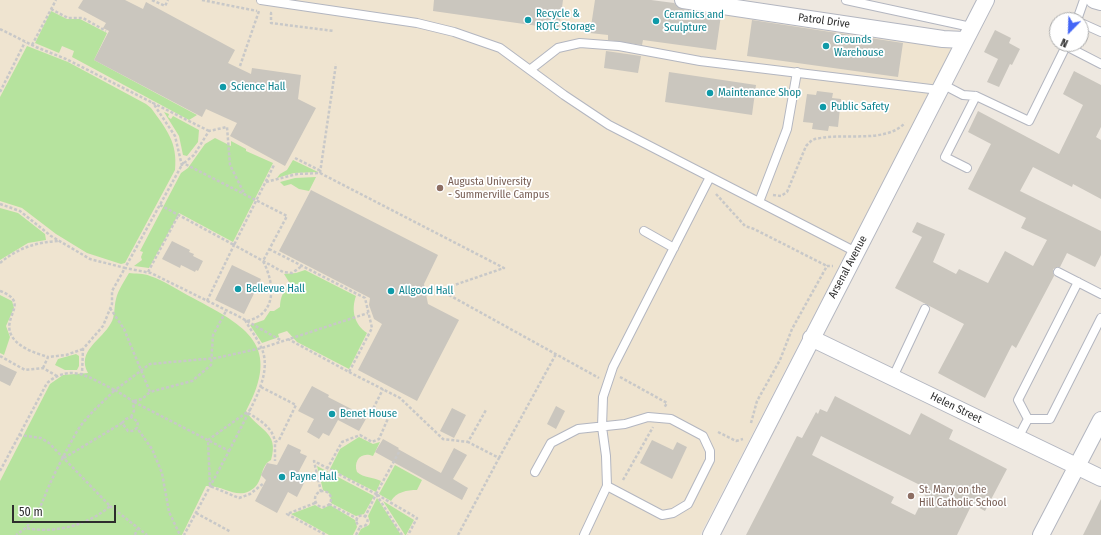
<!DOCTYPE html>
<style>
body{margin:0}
#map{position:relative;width:1101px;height:535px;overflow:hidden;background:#eee8e0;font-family:"Fira Sans Condensed",sans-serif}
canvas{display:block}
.north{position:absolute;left:1049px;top:12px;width:40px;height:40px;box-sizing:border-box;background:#fff;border:1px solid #ababab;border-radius:50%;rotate:203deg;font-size:11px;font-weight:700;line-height:16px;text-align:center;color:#2d2d2d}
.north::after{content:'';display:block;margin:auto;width:14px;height:18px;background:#4466f6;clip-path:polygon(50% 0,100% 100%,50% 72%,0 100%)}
.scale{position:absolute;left:12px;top:505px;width:104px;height:18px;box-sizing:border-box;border:2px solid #2d2d2d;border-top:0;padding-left:5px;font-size:12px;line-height:14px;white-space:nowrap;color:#2d2d2d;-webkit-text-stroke:3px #fff;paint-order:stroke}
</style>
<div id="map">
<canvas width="1101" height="535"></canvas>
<div class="north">N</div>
<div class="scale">50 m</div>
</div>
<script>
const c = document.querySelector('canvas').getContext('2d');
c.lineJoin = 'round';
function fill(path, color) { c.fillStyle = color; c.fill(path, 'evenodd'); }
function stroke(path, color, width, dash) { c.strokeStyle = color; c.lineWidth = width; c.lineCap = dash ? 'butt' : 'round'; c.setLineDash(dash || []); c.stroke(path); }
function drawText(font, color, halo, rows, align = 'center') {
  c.font = font + ' "Fira Sans Condensed",sans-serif'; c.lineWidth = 3.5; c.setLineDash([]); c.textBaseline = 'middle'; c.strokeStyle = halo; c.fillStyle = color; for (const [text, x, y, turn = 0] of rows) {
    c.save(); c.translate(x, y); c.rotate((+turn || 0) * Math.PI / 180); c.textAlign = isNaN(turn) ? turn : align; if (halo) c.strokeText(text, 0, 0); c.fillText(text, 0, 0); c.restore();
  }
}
const education = new Path2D(`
 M0 0H647L953 47 700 535H0Z`);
const green = new Path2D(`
 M51 11 67 19H80L107 33 94 60 197 115 189 120 72 57 74 51 62 46 59 53 35 43Z
 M27 46 68 62 146 104 151 108C166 129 178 142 175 170L125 263 121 264 87 253 56 234 22 208 0 201V97Z
 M164 112 169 114 168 117 171 119 173 116 199 130 198 142 187 156 183 155 179 136Z
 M215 138 231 146V141L246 149V151L273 163 233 242 179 213 149 268 134 266 142 260 141 257 143 252 140 251 181 173 188 168 205 144Z
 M293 160 318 172 294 173 277 178 280 174 287 170Z
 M316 177 309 191 299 189 291 184 284 186 280 182 295 178Z
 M0 208 18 213 45 234 46 240 28 243 0 260Z
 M305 270 356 296C351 310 354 324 367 333L349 369 297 342 287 331 278 334 279 337 262 343 250 325 264 320 270 311H274L280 307C281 292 285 293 289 282L284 274 296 273Z
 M129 273C135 274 144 273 150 276 165 281 179 291 193 298 247 327 282 345 246 411 257 430 280 431 271 460 261 465 263 478 256 486 239 503 226 485 206 486L182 535H0V481L50 384 63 375 88 373C76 351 102 340 111 323 115 317 114 306 116 299 118 290 124 282 129 273Z
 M0 295 12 301 14 308 6 326 10 337 4 355 0 353Z
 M76 354 79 356V366L77 370H65L55 365 58 359Z
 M359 437 373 444 380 442 373 456C361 451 353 461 357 472 364 478 373 477 381 481L376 492 330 469 340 449Z
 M395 465 422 480 417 490C407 490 396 492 391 501L379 494Z
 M317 466 374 496 364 514 356 516 331 503 330 494 323 490Z
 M377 498 401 535H358L361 529 369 525 370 522 368 516Z
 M383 501 414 520 406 535H405Z
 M315 505 322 509 330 505 355 520 357 527 353 535H329L291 514Z`);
const building = new Path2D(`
 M83 0H125L143 9 146 2 235 50 228 63 251 74 252 68 301 75 298 99 316 108 285 166 230 136 237 123 206 109 202 117 94 60 109 31 103 28 106 23 78 8Z
 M434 0H563L559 29 433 11Z
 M595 0H651L674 3 682 9 721 15 716 50 643 40 642 45 608 40V35L590 33Z
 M752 20 903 43 898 77 747 56Z
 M995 30 1011 38 1009 43 1020 49 1012 65 1010 64 999 87 987 82 998 59 984 52Z
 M606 51 641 56 638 73 604 68Z
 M1074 71 1101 85V127L1096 137 1101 140V199L1073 184 1072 187 1033 167 1020 191 1101 231V255L1095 267 1067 253 1060 267 1053 269 1054 276 1016 348 1012 345 985 398 938 373 964 324 895 288 922 237 912 232 917 222 945 234 933 262 956 274 959 269 988 283 1005 251 1033 266 1047 240 1021 228 1026 218 968 189 991 144 968 132 978 111 1059 154 1083 105 1063 94Z
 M669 72 756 85 752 115 665 102Z
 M817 91 833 93 832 98 841 99 838 127 829 126 828 131 812 129 813 123 803 122 807 94 816 95Z
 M311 190 438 255 424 284 428 304 459 320 417 401 358 370 382 324 374 319 369 305 370 298 279 251Z
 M172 241 190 250 189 252 194 254 193 256 203 261 198 271 196 270 195 272 181 265 180 268 162 259Z
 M232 265 261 279 244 314 215 300Z
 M0 364 17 372 10 386 0 381Z
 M312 386 329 395 328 397 367 417 359 431 338 420 329 436 323 433 319 439 307 432 314 419 298 411Z
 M835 396 910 435 921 413 953 430 949 439 1007 469 985 511 972 504 957 535H746L797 436 802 438 816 412 818 414 820 409 827 412ZM821 436 928 489 915 515 891 503 894 497 812 455Z
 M556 406 565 411 556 429 547 424Z
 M452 408 466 415 454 438 440 431Z
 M383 439 399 448 398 449 441 473 454 448 467 455 453 479 468 488 462 500 375 452Z
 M652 440 673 450 677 442 687 447 672 479 640 463Z
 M288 444 301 450 300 453 307 456 297 475 306 479 297 497 288 492 277 513 255 501 266 480 261 475 267 463 277 465Z
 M1101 499V535H1083Z`);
const path = new Path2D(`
 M152 0 165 6 168 0
 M202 0 257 11
 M51 9 68 18H83L106 31
 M270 13H271V23L334 31
 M0 29 36 47 66 59 153 103
 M32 45 56 0
 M240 66 259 11
 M0 92 25 42
 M295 158 321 171
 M184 163 194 155 209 131 227 127 230 165 245 195
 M182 166 175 136 153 103 209 131
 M320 173 336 64
 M266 182 297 174 320 173 504 268 440 290 599 378
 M716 194 745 226 754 229 827 266
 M773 195 781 196 787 192 806 146 812 140C840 131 884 145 905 123
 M0 204 20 211 51 236 90 259 125 268 112 291V304L103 326 83 349 82 374
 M160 205 234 245 274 165
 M269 249 365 298 372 328 349 372 288 339
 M0 263C18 248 36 242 59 241
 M148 272 178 216
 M0 291C29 302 5 314 10 332 15 347 35 353 48 357
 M207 301 234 245 283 272 292 273 302 266
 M110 308 124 329 150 392 192 381 211 365 213 335 226 311
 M245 320C250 329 257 338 261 347 271 367 259 392 250 410
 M247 321C277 314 275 284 263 261L287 216 183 163 125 268 151 273 238 316 282 341
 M0 356 25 370 43 368 57 376
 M43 368 48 357 66 355 83 349
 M349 372 400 398 443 439 468 442 486 410
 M620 377 667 403 664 408
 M261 387 296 405 279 440 275 442V461
 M134 401 142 399 150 392
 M134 402 229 451 184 535
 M248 413C260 420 273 428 275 442
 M131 417 134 411 133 401 115 390 150 364 216 358 262 348 368 313
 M122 423 126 419 131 417 138 422 137 428
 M751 423 757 401 780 360 792 329 827 266H833
 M718 432 736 441 743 439
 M19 435 41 438 49 443 110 506C89 525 54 534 26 528
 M229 451 250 410 208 440 210 486 239 498 250 494 264 483
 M64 458 122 423 128 431H132L137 428 152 449 162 473 169 512 180 535
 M499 458 556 354
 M327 469 342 442 360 435 372 442 379 439 389 416 373 409 383 389
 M0 471 47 383C72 362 91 379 115 390 101 404 86 416 76 433 66 451 56 470 48 488 40 508 35 523 16 535
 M623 480 653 427
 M315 499a8 8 0 1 1 16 0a8 8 0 1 1-16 0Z
 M321 492 314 461 376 494 365 517
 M376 494 399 452
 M315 503 287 514 326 535
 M329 504 358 519
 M110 506 147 535
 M196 513 231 532
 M356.5 521a5.5 5.5 0 1 1 11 0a5.5 5.5 0 1 1-11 0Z
 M135 535 137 529
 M356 535 360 527
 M402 535 376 494 417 518 408 535
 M458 535 499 458 468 442`);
const lane = new Path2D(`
 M261 0 417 23 454 32 500 48 564 95 609 125 856 252
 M846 0 971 27
 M1077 20 1084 0
 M1081 23 1101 32
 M531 69 558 48 580 43 619 46 700 61 939 90
 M942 84 963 95 976 96 1029 121 1066 46 1101 64
 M967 168 945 157 976 96
 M759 202 787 129 797 72
 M644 231 674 248
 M1058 272 1101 294
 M893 377 925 309
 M1028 419 1018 400 1078 282
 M1018 438 1028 419H1050L1101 318
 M535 472 551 443 578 429 625 424 648 417 671 419 703 436 710 451V460L688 504 673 513 662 515 607 486 606 456 602 427 603 397 613 367 710 177
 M584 535 607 486`);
const street = new Path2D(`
 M683 0 943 39 964 40
 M1094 0 1101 2
 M811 338 1101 478
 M711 535 986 0
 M1041 535 1101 420`);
const markers = [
 [528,20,4,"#0f9aa8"],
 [656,21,4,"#0f9aa8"],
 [826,46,4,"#0f9aa8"],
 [223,87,4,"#0f9aa8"],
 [710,93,4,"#0f9aa8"],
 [823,107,4,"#0f9aa8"],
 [440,188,4,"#8d6e63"],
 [238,289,4,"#0f9aa8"],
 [391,291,4,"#0f9aa8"],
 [332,414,4,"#0f9aa8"],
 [282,477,4,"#0f9aa8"],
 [911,496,4,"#8d6e63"]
];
const cultureNames = [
 ["Recycle &",536,14],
 ["ROTC Storage",536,27],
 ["Ceramics and",664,15],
 ["Sculpture",664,28],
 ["Grounds",834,40],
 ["Warehouse",834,53],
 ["Science Hall",231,87],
 ["Maintenance Shop",718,93],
 ["Public Safety",831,107],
 ["Bellevue Hall",246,289],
 ["Allgood Hall",399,291],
 ["Benet House",340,414],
 ["Payne Hall",290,477]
];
const streetNames = [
 ["Patrol Drive",824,21,8],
 ["Arsenal Avenue",848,267,-62],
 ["Helen Street",956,408,26]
];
const educationNames = [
 ["Augusta University",448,182],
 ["- Summerville Campus",448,195],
 ["St. Mary on the",919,490],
 ["Hill Catholic School",919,503]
];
fill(education, '#efe4d0');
fill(green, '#b6e39e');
fill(building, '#cac6be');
stroke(lane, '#b3b6c0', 10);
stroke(street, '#b3b6c0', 18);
stroke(path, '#c8c8c8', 2.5, [3, 2]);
stroke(lane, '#fff', 8);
stroke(street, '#fff', 16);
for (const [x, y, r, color] of markers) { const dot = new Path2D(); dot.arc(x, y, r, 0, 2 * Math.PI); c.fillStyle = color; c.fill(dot); stroke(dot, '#fff', 1.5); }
drawText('11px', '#0d838f', '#fff', cultureNames, 'left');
drawText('11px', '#2d2d2d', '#fff', streetNames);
drawText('11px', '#785e54', '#fff', educationNames, 'left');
</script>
